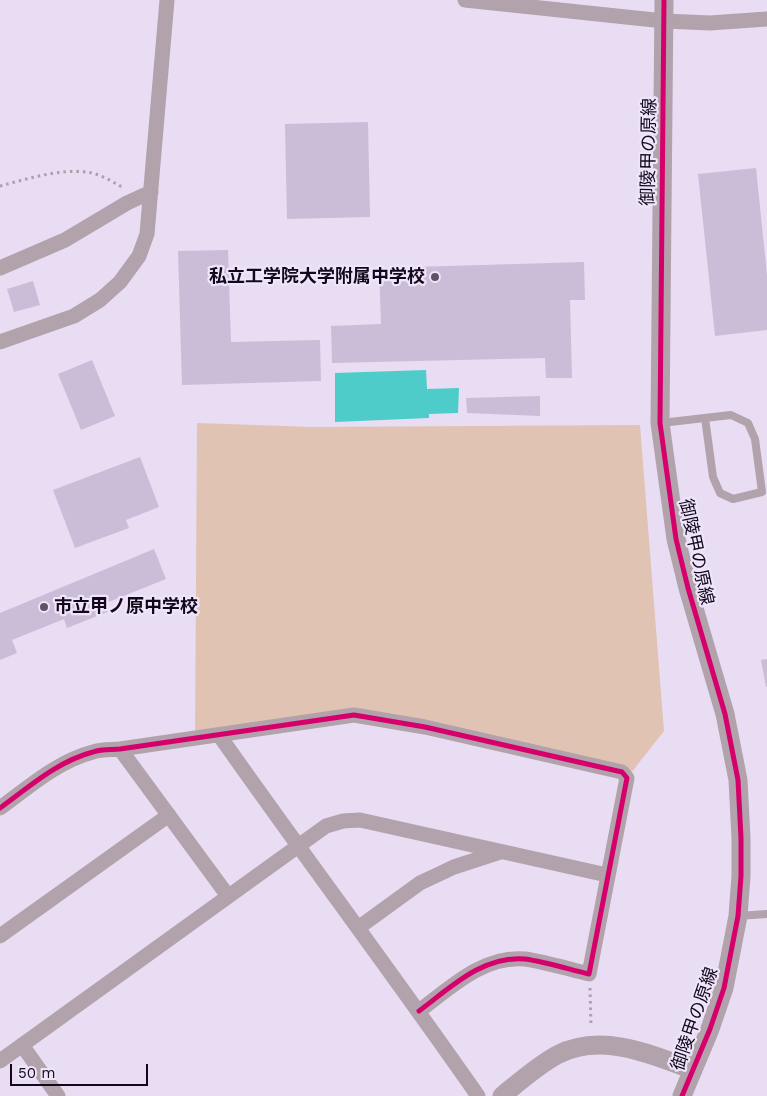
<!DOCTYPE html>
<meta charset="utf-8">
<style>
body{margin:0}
#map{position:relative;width:767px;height:1096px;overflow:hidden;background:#e8ddf3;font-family:"Work Sans",sans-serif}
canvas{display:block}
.scale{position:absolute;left:10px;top:1064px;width:138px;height:22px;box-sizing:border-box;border:2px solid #12081a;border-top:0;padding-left:6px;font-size:15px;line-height:18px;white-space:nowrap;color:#12081a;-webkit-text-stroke:4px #efe5fb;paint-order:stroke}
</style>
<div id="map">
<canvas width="767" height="1096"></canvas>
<div class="scale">50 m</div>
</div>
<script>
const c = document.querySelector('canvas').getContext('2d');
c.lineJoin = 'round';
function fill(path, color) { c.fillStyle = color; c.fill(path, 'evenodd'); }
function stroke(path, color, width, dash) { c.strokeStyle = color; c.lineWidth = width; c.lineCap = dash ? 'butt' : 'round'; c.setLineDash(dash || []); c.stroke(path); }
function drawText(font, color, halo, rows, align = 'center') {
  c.font = font + ' "Work Sans","Noto Sans JP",sans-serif'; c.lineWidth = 4.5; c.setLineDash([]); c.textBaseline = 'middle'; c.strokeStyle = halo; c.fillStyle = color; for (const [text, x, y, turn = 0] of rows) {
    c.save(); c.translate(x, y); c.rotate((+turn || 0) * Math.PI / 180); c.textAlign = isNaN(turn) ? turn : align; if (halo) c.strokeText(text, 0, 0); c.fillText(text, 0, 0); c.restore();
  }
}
const green = new Path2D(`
 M197 423 312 427 640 425 664 731 627 778 354 715 195 738Z`);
const water = new Path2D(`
 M426 370 427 389 459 388 458 413 429 414V418L335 422V373Z`);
const building = new Path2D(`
 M368 122 370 217 287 219 285 124Z
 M756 168 767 275V330L715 336 698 174Z
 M228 250 231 342 320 340 321 381 182 385 178 251Z
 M584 262 585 300H570L572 378H546L545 358 332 363 331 326 381 324 379 268Z
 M33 281 40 305 14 312 7 289Z
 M92 360 115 416 81 430 58 374Z
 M540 396V416L467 413 466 398Z
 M140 457 159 507 126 520 129 528 75 548 53 490Z
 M154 549 166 579 106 603 110 611 67 628 64 619 12 640 17 653 0 660V613Z
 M767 659V687H766L761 660Z`);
const path = new Path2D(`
 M0 186C27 179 57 169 86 172 99 173 111 181 122 187
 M590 988 591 1027`);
const service = new Path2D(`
 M661 423 731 415 748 423 755 439 762 492 733 499 720 493 713 477 705 418
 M738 916 767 914`);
const minor = new Path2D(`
 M465 0 664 21 710 23 767 19
 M0 268 65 240 127 203 151 192
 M0 342 74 316 100 300 120 282 139 256 147 234 167 0
 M219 735C304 856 393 974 478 1096
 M120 749 228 896
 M0 808C29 787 58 761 93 752 102 749 111 750 120 749L354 715 425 727 622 772 627 778 589 974C568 969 546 962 525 959 483 955 450 988 419 1011
 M358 928 420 883 454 867 500 852
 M0 936 169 815
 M22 1045 58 1096
 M0 1061 326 826 343 821 360 820 607 875`);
const tertiary = new Path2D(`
 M664 0 660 423 676 539 688 588 725 714 738 780 741 838V876L738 916 724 988 710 1029 682 1096
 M502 1096C519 1082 537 1066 557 1055 601 1032 651 1054 693 1070`);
const cycleway = new Path2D(`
 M664 0 660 423 676 539 688 588 725 714 738 780 741 838V876L738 916 724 988 710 1029 682 1096
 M0 808C29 787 58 761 93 752 102 749 111 750 120 749L354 715 425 727 622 772 627 778 589 974C568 969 546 962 525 959 483 955 450 988 419 1011`);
const markers = [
 [435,277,5,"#5d5366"],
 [44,607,5,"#5d5366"]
];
const streetNames = [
 ["御陵甲の原線",649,152,-89],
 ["御陵甲の原線",696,552,78],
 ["御陵甲の原線",695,1019,-71]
];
const poiNames = [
 ["私立工学院大学附属中学校",425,277],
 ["市立甲ノ原中学校",54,607,"left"]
];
fill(green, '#e1c3b3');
fill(water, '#4dccca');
fill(building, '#cbbdd8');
stroke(path, '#aca0aa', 3, [2.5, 4]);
stroke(service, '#b1a2ab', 8);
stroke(minor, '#b1a2ab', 15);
stroke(tertiary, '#b1a2ab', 19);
stroke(cycleway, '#d6006c', 5);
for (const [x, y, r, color] of markers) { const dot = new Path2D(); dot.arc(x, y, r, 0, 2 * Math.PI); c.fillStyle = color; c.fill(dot); stroke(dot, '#efe5fb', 2); }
drawText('18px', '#12081a', '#efe5fb', streetNames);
drawText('bold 18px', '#12081a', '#efe5fb', poiNames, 'right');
</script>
